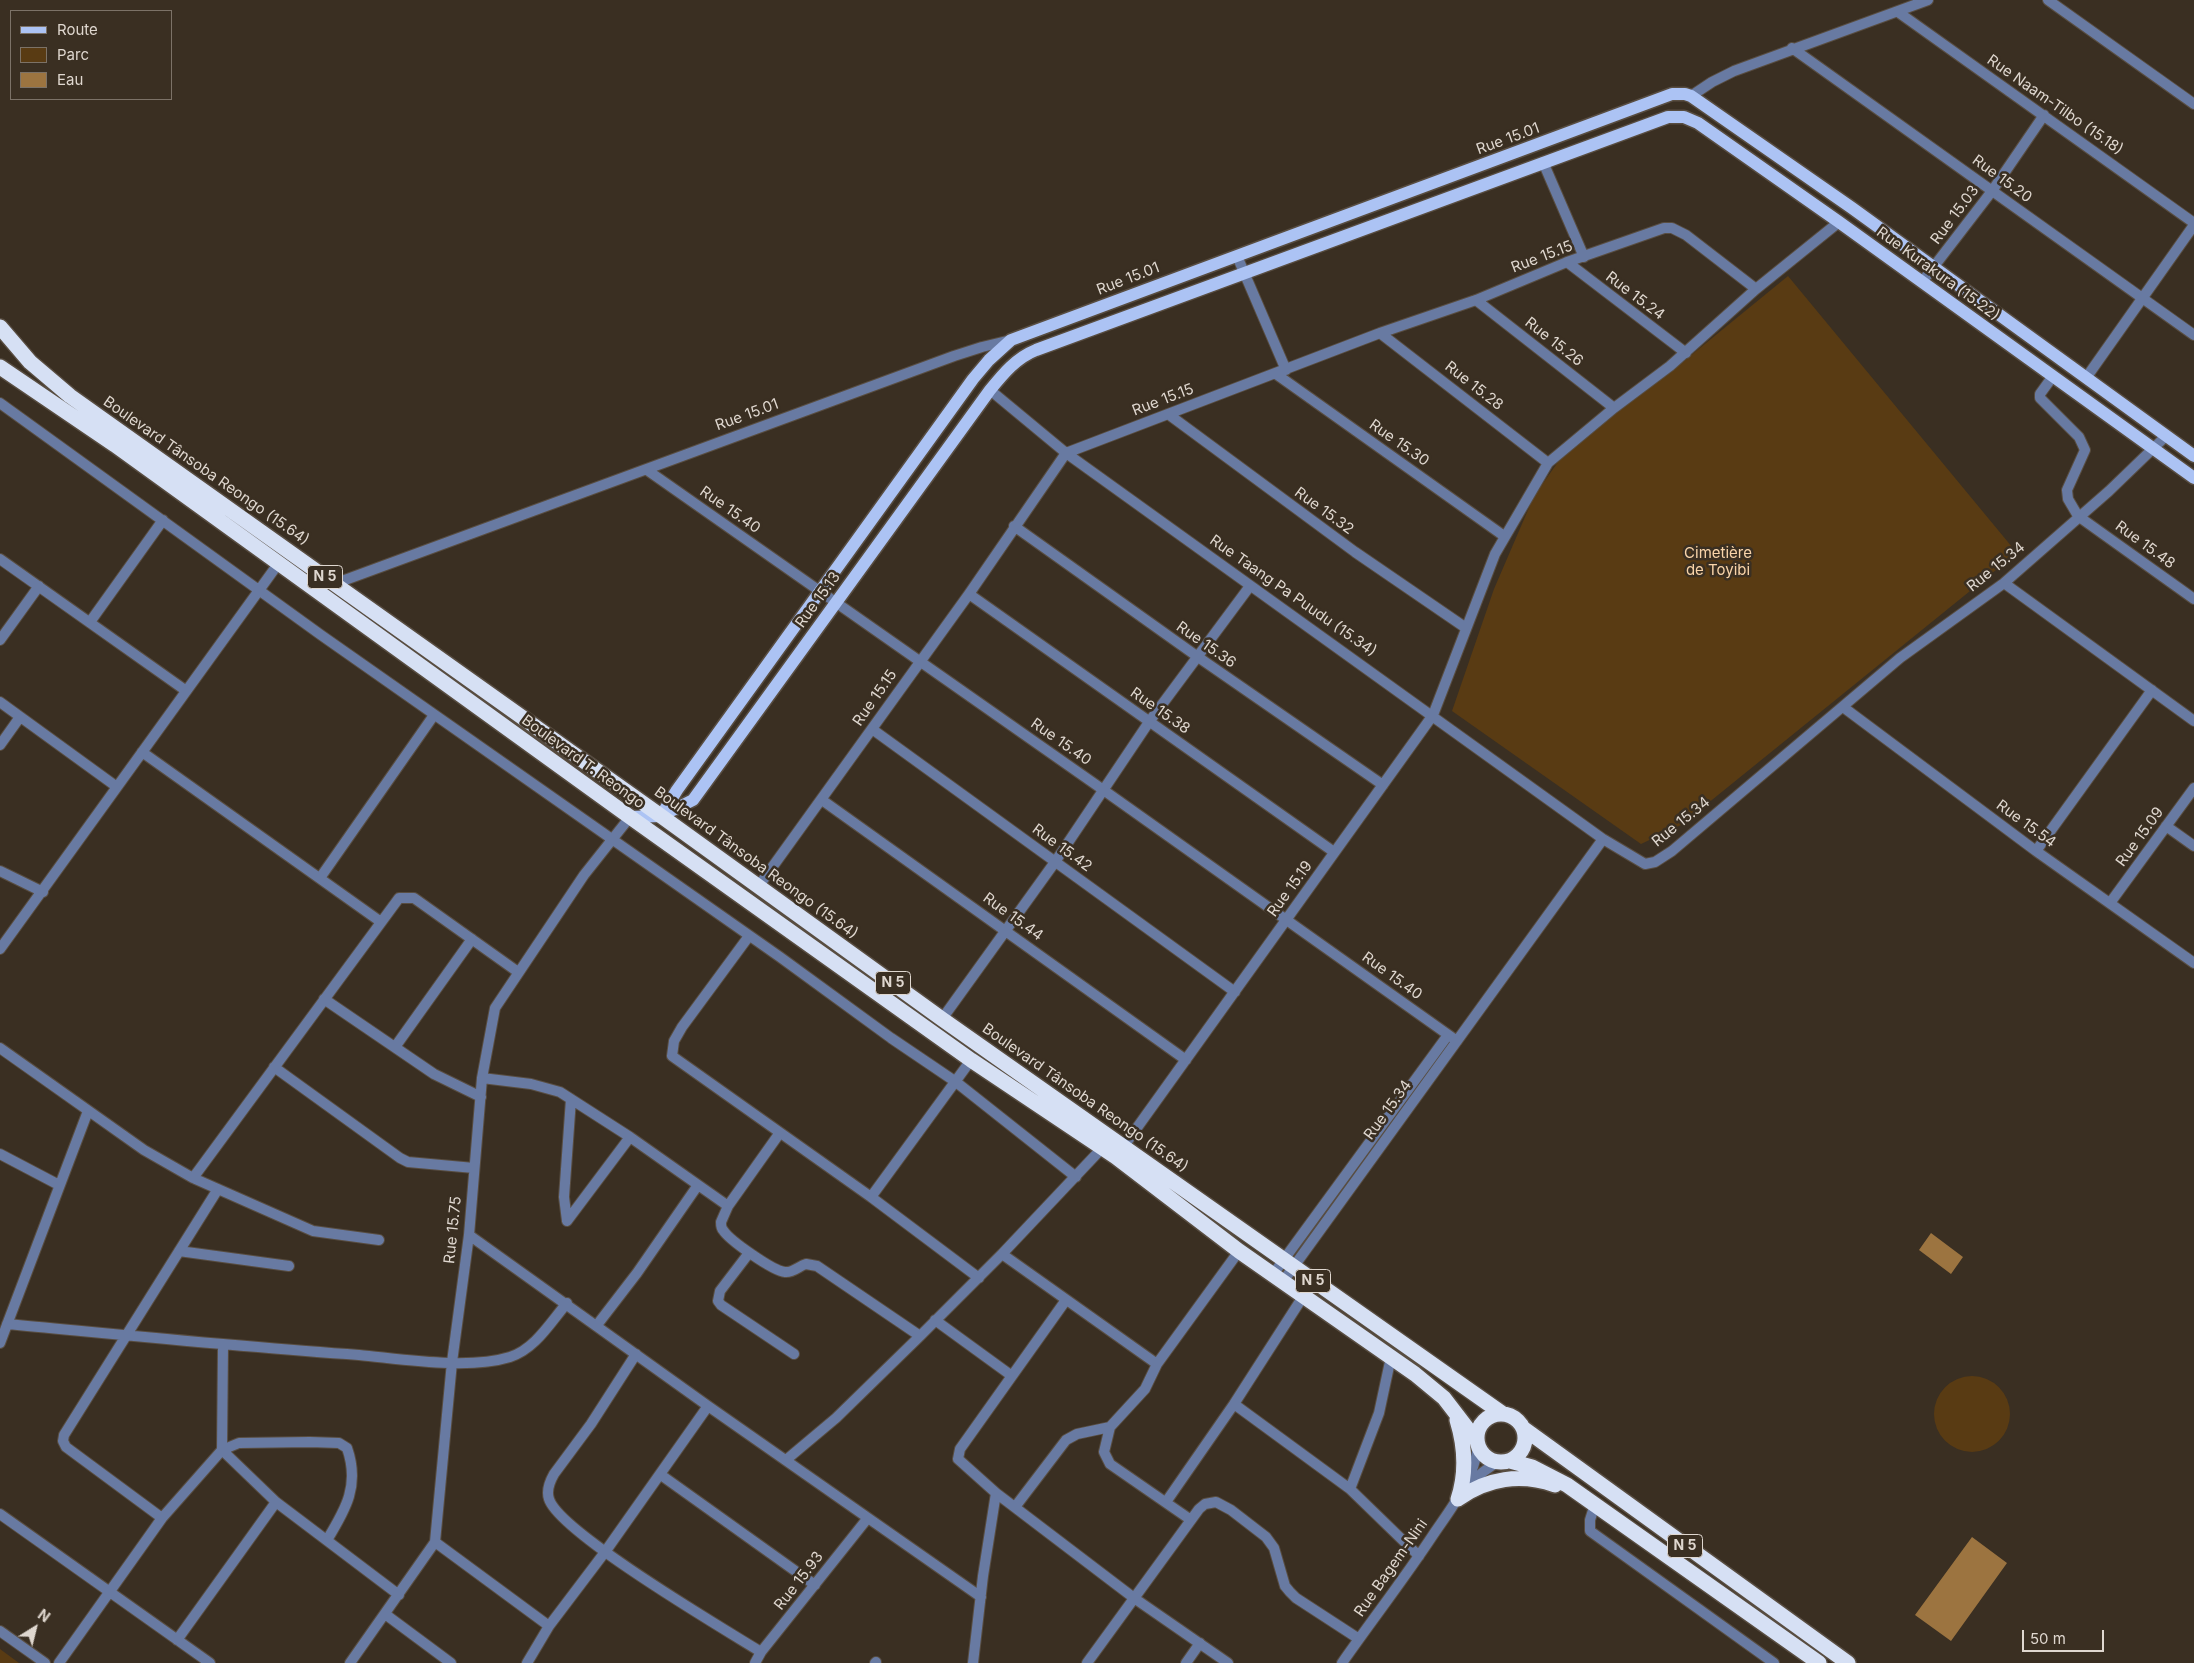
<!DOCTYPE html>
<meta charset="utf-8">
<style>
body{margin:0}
#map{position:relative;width:2194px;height:1663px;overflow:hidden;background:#3a2f22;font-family:Inter,sans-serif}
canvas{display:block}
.legend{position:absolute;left:10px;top:10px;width:162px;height:90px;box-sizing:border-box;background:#3a2f22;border:1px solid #7c7267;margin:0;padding:6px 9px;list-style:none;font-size:15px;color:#dfd7cf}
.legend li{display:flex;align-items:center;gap:10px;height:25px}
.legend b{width:25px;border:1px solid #7c7267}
.north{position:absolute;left:10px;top:1603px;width:50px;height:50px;-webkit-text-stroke:4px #3a2f22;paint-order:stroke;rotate:36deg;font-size:14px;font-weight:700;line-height:20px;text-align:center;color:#dfd7cf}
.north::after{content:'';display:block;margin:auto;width:18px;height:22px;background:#dfd7cf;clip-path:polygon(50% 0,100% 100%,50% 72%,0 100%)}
.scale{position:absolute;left:2022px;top:1630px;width:82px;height:22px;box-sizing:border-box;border:2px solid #dfd7cf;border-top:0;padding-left:6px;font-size:15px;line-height:18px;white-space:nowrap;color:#dfd7cf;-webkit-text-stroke:4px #3a2f22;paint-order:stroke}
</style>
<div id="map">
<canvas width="2194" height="1663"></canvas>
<ul class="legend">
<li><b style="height:6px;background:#acc3f4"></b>Route</li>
<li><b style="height:14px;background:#593b13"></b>Parc</li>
<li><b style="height:14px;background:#9c7440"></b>Eau</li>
</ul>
<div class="north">N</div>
<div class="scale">50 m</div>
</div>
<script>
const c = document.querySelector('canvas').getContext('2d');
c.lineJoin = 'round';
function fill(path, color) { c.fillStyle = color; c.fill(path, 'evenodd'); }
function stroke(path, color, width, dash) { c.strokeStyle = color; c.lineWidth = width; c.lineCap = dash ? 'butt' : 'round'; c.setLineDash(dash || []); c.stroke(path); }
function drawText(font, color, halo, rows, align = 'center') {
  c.font = font + ' Inter,sans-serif'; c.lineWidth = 5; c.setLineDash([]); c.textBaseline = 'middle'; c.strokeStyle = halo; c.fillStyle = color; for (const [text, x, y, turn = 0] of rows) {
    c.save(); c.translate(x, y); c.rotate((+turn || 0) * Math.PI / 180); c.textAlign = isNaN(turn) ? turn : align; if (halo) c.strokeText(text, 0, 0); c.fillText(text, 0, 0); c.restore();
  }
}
const green = new Path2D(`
 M1788 276 2017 553 1681 825 1641 844 1452 711 1494 589 1534 496 1558 462 1604 419 1673 370Z
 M1934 1414a38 38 0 1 1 76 0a38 38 0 1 1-76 0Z
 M0 1649 19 1663H0Z`);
const water = new Path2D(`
 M1931 1233 1963 1257 1951 1274 1919 1250Z
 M1972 1537 2007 1563 1951 1641 1915 1615Z`);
const minor = new Path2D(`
 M2048 0 2194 104
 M1898 12 2194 223
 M1792 48 2194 335
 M1691 96 1712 82 1734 71 1928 0
 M1543 162 1584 257
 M1237 256 1286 370
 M1567 262 1686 353
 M1922 282 1992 191 2044 115
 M1476 300 1614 408
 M1380 333 1548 463
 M1276 374 1504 536
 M2053 376 2040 394V398L2079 437 2085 450 2067 490 2068 499 2078 516 2194 599
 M2086 378 2194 225
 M990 390 1066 453 1603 839 1645 864 1655 862 1672 851 1900 658 2004 583 2109 491 2166 436
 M0 403 321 635 780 957 891 1038 956 1082 1076 1177
 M1168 414 1355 552 1466 628
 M647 470 1102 789 1457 1041
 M1014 526 1198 657 1383 785
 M0 559 185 690
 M2004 583 2194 721
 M334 584 954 356 982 347 1011 340
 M969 594 1334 852
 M90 622 163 520
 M0 640 39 586
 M0 702 117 787
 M1843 707 2036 851 2194 963
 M872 729 1235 992
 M0 745 20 717
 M142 752 381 922
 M822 800 1186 1060
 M2166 826 2194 846
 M2036 851 2152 690
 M0 871 43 892
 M320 878 434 715
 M758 887 969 594 1066 453 1380 333 1476 300 1567 262 1664 228H1672L1686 235 1756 289
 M2110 903 2194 788
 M749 936 682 1027 674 1041 672 1056 871 1197 979 1278
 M0 949 278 564
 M324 999 434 1074 481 1097
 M942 1019 1055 862 1149 722 1250 586
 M395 1047 472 939
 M0 1048 144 1150 193 1178 313 1231 379 1240
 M274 1067 400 1158 408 1162 474 1168
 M482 1078 531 1084 560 1092 630 1137 728 1206
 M779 1134 728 1206 721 1222C721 1225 721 1228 723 1230 729 1240 773 1271 785 1272 793 1273 799 1266 806 1264L817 1266 920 1336
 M1121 1150 1433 715 1495 554 1548 463 1614 408 1670 366 1756 289 1839 222
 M0 1154 59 1185
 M193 1178 399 898H414L518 972
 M871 1197 971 1060
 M567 1221 564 1197 571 1099
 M567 1221 630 1137
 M469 1235 708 1406 981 1597
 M179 1251 289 1266
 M749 1253 720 1291 718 1301 721 1305 794 1354
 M1002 1254 1157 1364
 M1274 1273 1448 1035
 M1284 1280 1603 839
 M1066 1300 960 1449 958 1459 996 1493 1134 1598 1228 1663
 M935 1320 1012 1376
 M7 1324C124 1335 241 1347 359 1355 402 1359 468 1370 510 1357 535 1349 550 1323 567 1303
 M597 1325 637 1273 698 1185
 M0 1343 88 1111
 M636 1354 591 1424 554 1474C550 1481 546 1490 549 1499 559 1532 724 1629 761 1652
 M1234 1404 1350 1489 1419 1556
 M1110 1427 1104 1452 1110 1464 1191 1520
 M786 1460 836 1418 920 1336 1002 1254 1105 1145
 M661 1475 815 1585
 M1469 1484 1483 1472 1497 1462
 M1350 1489 1379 1413 1391 1357
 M1166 1502 1234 1404 1313 1281
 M1595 1504 1590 1520V1531L1774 1663
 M1015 1507 1066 1440 1077 1434 1110 1427 1145 1389 1157 1364 1239 1251
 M0 1514 210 1663
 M162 1518 66 1447 63 1441 64 1435 218 1189
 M327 1540C346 1509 360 1485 347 1448L339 1443 310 1442 239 1443 222 1450 276 1502 399 1595
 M435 1542 549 1626
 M385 1614 451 1663
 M0 1631 45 1663
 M177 1640 276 1502
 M59 1663 162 1518 222 1450 223 1345
 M350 1663 435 1542 452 1362 469 1235 482 1078 495 1008 584 875 630 817
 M527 1663 549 1626 605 1552 708 1406
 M755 1663 761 1652 867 1519
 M875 1663 876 1662
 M973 1663 983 1576 996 1493
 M1087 1663 1199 1509 1205 1504 1216 1502 1231 1510 1266 1537 1274 1548 1285 1586 1290 1592 1296 1598 1359 1639
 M1186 1663 1200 1643
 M1342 1663C1372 1620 1404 1579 1433 1535 1452 1507 1473 1481 1478 1447`);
const major = new Path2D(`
 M661 816 677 790 973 379 989 360 1011 340 1672 94H1685L1691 96 1852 208 2194 456
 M630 817 661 816 693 800 990 390C1003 374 1016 358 1036 350L1668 117H1684L1698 123 1839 222 2194 478`);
const highway = new Path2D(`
 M0 327 30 362 70 396 661 816 942 1019 1503 1414
 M0 367 115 445 630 817 971 1060 1116 1157 1239 1251 1415 1374 1444 1398 1477 1441
 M1477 1438a24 24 0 1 1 48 0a24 24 0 1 1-48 0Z
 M1457 1420C1465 1446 1467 1472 1458 1499
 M1523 1428 1848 1663
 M1510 1461 1532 1467 1567 1485 1819 1663
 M1458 1499C1487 1478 1521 1473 1555 1485`);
const shields = [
 [325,577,35],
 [893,983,35],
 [1313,1281,35],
 [1685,1546,35]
];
const shieldNames = [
 ["N 5",325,577],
 ["N 5",893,983],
 ["N 5",1313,1281],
 ["N 5",1685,1546]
];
const streetNames = [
 ["Rue Naam-Tilbo (15.18)",2055,105,35],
 ["Rue 15.01",1508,139,-20],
 ["Rue 15.20",2002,179,36],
 ["Rue 15.03",1955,215,-53],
 ["Rue 15.15",1542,257,-21],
 ["Rue Kurakura (15.22)",1938,274,36],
 ["Rue 15.01",1128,279,-21],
 ["Rue 15.24",1635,296,37],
 ["Rue 15.26",1554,342,38],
 ["Rue 15.28",1474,386,38],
 ["Rue 15.15",1163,400,-21],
 ["Rue 15.01",747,415,-20],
 ["Rue 15.30",1399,443,35],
 ["Boulevard Tânsoba Reongo (15.64)",206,471,35],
 ["Rue 15.40",730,510,35],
 ["Rue 15.32",1324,511,36],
 ["Rue 15.48",2145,545,36],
 ["Rue 15.34",1996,567,-39],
 ["Rue Taang Pa Puudu (15.34)",1293,596,35],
 ["Rue 15.13",818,600,-54],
 ["Rue 15.36",1206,645,35],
 ["Rue 15.15",875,698,-55],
 ["Rue 15.38",1160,711,35],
 ["Rue 15.40",1061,742,35],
 ["Boulevard T. Reongo",583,762,36],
 ["Rue 15.34",1681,822,-39],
 ["Rue 15.54",2026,824,36],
 ["Rue 15.09",2140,837,-54],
 ["Rue 15.42",1062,848,36],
 ["Boulevard Tânsoba Reongo (15.64)",756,863,36],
 ["Rue 15.19",1290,889,-54],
 ["Rue 15.44",1013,917,36],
 ["Rue 15.40",1392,976,36],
 ["Boulevard Tânsoba Reongo (15.64)",1085,1098,35],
 ["Rue 15.34",1388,1110,-54],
 ["Rue 15.75",453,1230,-84],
 ["Rue Bagem-Nini",1391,1568,-55],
 ["Rue 15.93",799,1581,-52]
];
const parkNames = [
 ["Cimetière",1718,553],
 ["de Toyibi",1718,570]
];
fill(green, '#593b13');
fill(water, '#9c7440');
stroke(minor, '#584d41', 12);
stroke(major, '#584d41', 15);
stroke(highway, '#584d41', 18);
stroke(minor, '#687aa2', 10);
stroke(major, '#acc3f4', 12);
stroke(highway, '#d6e0f4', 15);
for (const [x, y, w] of shields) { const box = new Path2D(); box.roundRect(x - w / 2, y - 11.5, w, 23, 4); c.fillStyle = '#3a2f22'; c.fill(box); stroke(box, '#dfd7cf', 1); }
drawText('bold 14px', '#dfd7cf', null, shieldNames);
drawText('15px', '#dfd7cf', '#3a2f22', streetNames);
drawText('15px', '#f9d4a9', '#3a2f22', parkNames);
</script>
